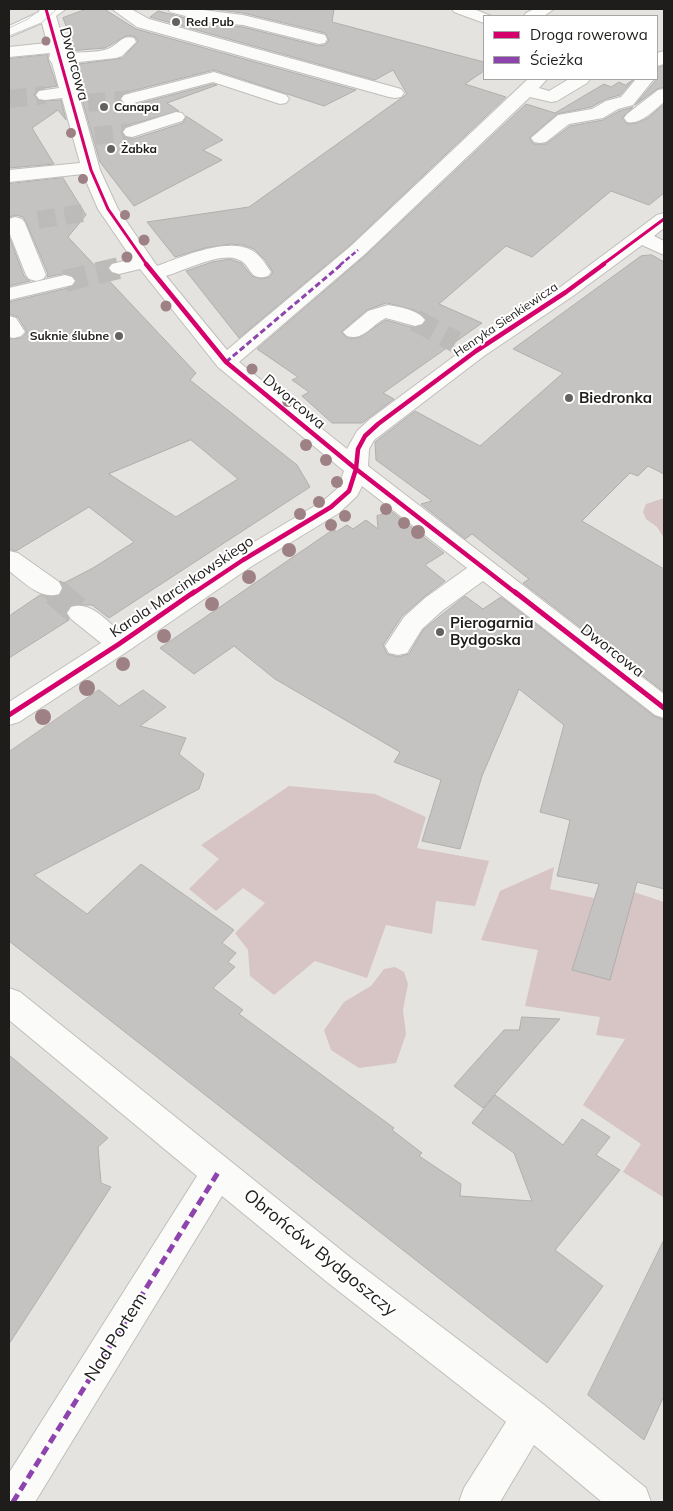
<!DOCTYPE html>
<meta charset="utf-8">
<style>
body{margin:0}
#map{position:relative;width:673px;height:1511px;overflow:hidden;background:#e5e3e0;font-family:Mulish,sans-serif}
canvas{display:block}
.frame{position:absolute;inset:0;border:10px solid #1e1d1b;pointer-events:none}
.legend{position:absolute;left:483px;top:15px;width:175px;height:65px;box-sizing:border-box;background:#fff;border:1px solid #a5a5a4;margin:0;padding:6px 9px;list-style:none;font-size:15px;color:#1e1d1b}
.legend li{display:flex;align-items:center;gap:10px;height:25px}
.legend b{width:25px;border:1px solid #a5a5a4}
</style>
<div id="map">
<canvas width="673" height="1511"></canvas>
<div class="frame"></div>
<ul class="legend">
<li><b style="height:6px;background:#d6006c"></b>Droga rowerowa</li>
<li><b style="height:6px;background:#8e44ad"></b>Ścieżka</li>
</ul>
</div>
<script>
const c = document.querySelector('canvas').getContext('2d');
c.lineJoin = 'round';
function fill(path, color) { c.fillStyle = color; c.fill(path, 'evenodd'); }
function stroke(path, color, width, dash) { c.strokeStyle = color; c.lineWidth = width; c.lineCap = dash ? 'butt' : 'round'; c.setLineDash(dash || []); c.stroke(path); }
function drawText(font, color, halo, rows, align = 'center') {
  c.font = font + ' Mulish,sans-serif'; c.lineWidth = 4; c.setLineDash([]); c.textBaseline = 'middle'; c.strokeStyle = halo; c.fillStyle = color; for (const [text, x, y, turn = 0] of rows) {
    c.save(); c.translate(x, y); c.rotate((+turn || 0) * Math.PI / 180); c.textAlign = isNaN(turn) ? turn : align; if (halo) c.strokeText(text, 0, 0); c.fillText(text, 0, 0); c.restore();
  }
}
const green = new Path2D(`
 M664 498V538L657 527 646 519 643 512 646 504Z
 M289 786 375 794 426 817 417 848 489 861 475 906 436 901 432 934 386 925 367 978 315 961 274 995 250 976 248 950 235 933 265 903 243 888 216 911 189 889 219 859 201 845Z
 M554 867 550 889 594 898 572 970 634 892 664 902 663 1197 623 1172 641 1144 583 1105 625 1039 596 1035 600 1017 525 1006 538 950 481 940 500 891Z
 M395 967 404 972 408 984 403 1010 406 1034 396 1063 359 1068 331 1050 324 1030 344 1002 371 986 384 969Z`);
const building = new Path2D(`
 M87 9H104L136 29 356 90 324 106 214 70 124 93 120 100 124 105 130 106 213 84 217 85 167 103 179 111 125 126 121 132 126 138 133 139 183 123 186 116 223 140 203 150 222 160 134 206 100 162 72 65 123 58 138 41 134 36H126L105 48 68 51 67 48 74 47 63 18Z
 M213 9H334L332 22 484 62V71L465 84 506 97 350 245 239 338 186 271 212 262 230 259 241 263 252 276 262 279 270 277 273 272 265 260 254 249 243 245 231 244 205 248 175 257 147 222 249 207 407 94 393 70 375 80 150 17 158 11 209 24 243 27 319 46 325 45 329 40 325 33 243 13Z
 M48 55V60L57 86 39 89 34 95 39 101 61 100 66 120 58 110 32 128 54 164 9 168V59Z
 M664 66V87L657 89 635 105 657 79V68Z
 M633 80 620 95 606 99 591 107 557 114 530 137V139L534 144H546L570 126 603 120 619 111 633 107 622 118 627 124 638 123 648 118 664 104V193L649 205 611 191 532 257 506 246 439 304 482 323 383 393 394 399 362 423H332L302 396 309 392 292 380 298 377 257 349 366 255 526 104 555 113 604 84 611 87 619 82 625 85ZM387 303 414 310 423 315 426 321 423 326 414 328 386 320 358 338H347L342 333V331L367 310Z
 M63 178 86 215 68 237 196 373 190 380 297 465 310 487 109 618 92 605H71L65 612 69 620 9 658V616L40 595 52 597 59 596 64 589 60 581 64 583 93 568 134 542 89 507 16 551 9 549V339L22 338 27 332 18 317 9 314V302L72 287 77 281 74 276 66 273 47 277 48 274 26 222 23 217 16 215 9 217V184ZM191 440 238 479 176 517 109 474Z
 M9 236 24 276 30 281 9 286Z
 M652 255 664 262V474L648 466 638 476 630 473 582 521 664 569V692L523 583 529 579 472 534 465 539 421 504 432 501 376 460 375 442 415 411 480 446 563 373 513 349 641 256Z
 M392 512 444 553 425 565 445 581 424 597 402 616 383 645 387 654 398 657 409 654 423 630 465 596 483 609 501 597 654 716 664 720V889L637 882 610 980 572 970 599 884 557 876 570 820 540 812 564 725 519 689 482 776 460 849 422 841 441 780 394 762 400 752 275 679 234 646 194 674 160 648 334 529 336 532 347 525 353 529 366 520 378 529 377 516Z
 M99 690 119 706 143 690 166 707 140 726 186 738 179 754 204 774 199 789 34 875 87 914 141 864 234 930 222 943 236 953 228 962 235 967 213 988 243 1010 239 1014 394 1128 392 1130 422 1153 419 1156 461 1184 460 1196 532 1201 514 1153 472 1123 495 1095 563 1145 582 1119 610 1137 596 1155 620 1170 555 1250 603 1286 547 1363 9 941V752Z
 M522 1017 560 1019 483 1108 454 1086 504 1030H519Z
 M9 1055 108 1138 98 1147 101 1183 111 1187 9 1344Z
 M664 1240V1396L644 1440 588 1395Z`);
const minorTunnelFar2 = new Path2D(`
 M9 99 45 95
 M88 103 130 99
 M95 136 132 132
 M38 220 89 212`);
const minorTunnelFar1 = new Path2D(`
 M65 281 119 268
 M415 320 456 342
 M50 588 57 594`);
const minorTunnel = new Path2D(`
 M55 592 80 613`);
const minor = new Path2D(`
 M38 9H66L56 16 67 53C77 52 101 53 110 48 120 43 122 35 134 38L136 42 122 56 116 58 70 63 100 170 118 209 157 266C182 257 228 236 253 251 261 256 266 265 271 272L268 276C247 282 253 264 237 259 220 252 183 271 166 276L227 350 351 246 528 79H547L539 88 549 91 569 79H590L587 83 557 101 551 102 530 97 365 254 239 362 347 449 357 431 370 419 468 346 559 288 657 215 664 213V228L654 236 664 241V255L642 245 573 296 484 356 374 440 369 449 368 466 664 694V718L655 715 483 581 443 610 422 629 407 653 398 655 389 653 385 646 404 617 425 598 467 568 362 486 357 496 339 513 252 566 128 651 19 722 9 725V702L101 643 71 619 67 613 71 607C90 601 105 619 119 631L234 554 323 501 338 488 344 471 218 367 140 269 119 274 112 272 109 268 112 264 132 259 98 209 83 174 9 182V170L80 163 62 98 45 100 39 99 36 95 39 91 59 88 52 63 49 59 50 53 9 57V47L47 43 42 23 9 37V26L39 12Z
 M112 9H131L149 19 401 89 404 93 401 97 395 98 389 97 137 27Z
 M168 9H195L243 15 325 35 327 39 325 43 319 44 243 25 209 22 170 12Z
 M452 9H474L491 16H484V23L454 12Z
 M534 9H554L544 16H524L526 13Z
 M664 51V64L657 66V53Z
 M214 72 286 95 289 99 286 103 280 104 213 82 130 104 124 103 121 99 124 95Z
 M636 79H654L633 105 618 109 603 118 569 124 546 142 540 143 534 142 531 138 558 115 592 109 606 101 621 97Z
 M664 89V102C653 111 641 125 627 122L624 118 627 114 658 90Z
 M176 112 182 113 185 117 182 121 132 137 126 136 123 132 126 128Z
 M15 217 22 219 25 223 46 275 43 279 36 281 29 279 26 275 9 232V219Z
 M65 275 72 277 75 281 72 285 9 300V288Z
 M388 305C400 307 418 310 425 320L422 324 415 326 386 318C371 325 364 341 347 336L343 332 368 311Z
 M9 316 16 318 25 332 21 336 14 338 9 337Z
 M9 551 18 553 59 582 62 588 59 594C40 600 24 582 9 571Z
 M9 988 20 992 351 1258 543 1404 646 1488 651 1502H602L534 1445 500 1502H459L464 1488 506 1422 327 1282 222 1196 35 1502H9V1473L197 1176 9 1020Z`);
const tram = new Path2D(`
 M9 28 28 19 41 9
 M9 36 41 23 57 9`);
const quietFar2 = new Path2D(`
 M340 265 358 250`);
const quietFar1 = new Path2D(`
 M226 362 342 264`);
const quiet = new Path2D(`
 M13 1502 219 1171`);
const cyclewayFar2 = new Path2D(`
 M46 9 91 170 108 209 147 265
 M602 265 664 219`);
const cyclewayFar1 = new Path2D(`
 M146 264 226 362 356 469 517 594
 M192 594 243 560 331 507 349 491 356 469 358 449 365 436 378 424 476 351 566 292 604 264`);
const cycleway = new Path2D(`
 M515 592 664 708
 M9 715 119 644 194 592`);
const trees = [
 [46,41,4.5],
 [71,133,5],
 [83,179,5],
 [125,215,5],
 [144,240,5.5],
 [127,257,5.5],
 [166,306,5.5],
 [252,369,5.5],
 [288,401,6],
 [306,445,6],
 [326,460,6],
 [337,482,6],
 [319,502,6],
 [386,509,6],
 [300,514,6],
 [345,516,6],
 [404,523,6],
 [331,525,6],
 [418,532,7],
 [289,550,7],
 [249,577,7],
 [212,604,7],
 [164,636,7],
 [123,664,7],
 [87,688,8],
 [43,717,8]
];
const markers = [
 [176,22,5,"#646260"],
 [104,107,5,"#646260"],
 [111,149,5,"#646260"],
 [119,336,5,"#646260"],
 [569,398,5,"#646260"],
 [440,632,5,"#646260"]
];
const farPoinames = [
 ["Red Pub",186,22],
 ["Canapa",114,107],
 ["Żabka",121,149],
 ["Suknie ślubne",109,336,"right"]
];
const farStreetnames = [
 ["Henryka Sienkiewicza",506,320,-34]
];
const streetNames = [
 ["Dworcowa",74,64,75],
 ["Dworcowa",294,402,40],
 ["Karola Marcinkowskiego",182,587,-34],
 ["Dworcowa",612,651,38]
];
const poiNames = [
 ["Biedronka",579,398],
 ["Pierogarnia",450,623],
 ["Bydgoska",450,640]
];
const nearStreetnames = [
 ["Obrońców Bydgoszczy",320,1253,39],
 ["Nad Portem",116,1337,-58]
];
fill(green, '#d7c4c4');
fill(building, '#c4c3c1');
stroke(building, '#b0afad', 1);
stroke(minorTunnelFar2, '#bdbbb9', 18, [18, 9]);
stroke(minorTunnelFar1, '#bdbbb9', 22, [22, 11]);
stroke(minorTunnel, '#bdbbb9', 28, [28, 14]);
stroke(minor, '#bfbebb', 2);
fill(minor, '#fbfbfa');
stroke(tram, '#ccc', 1);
stroke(quietFar2, '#8e44ad', 2.5, [5, 2.5]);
stroke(quietFar1, '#8e44ad', 3, [6, 3]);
stroke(quiet, '#8e44ad', 5, [9, 5]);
stroke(cyclewayFar2, '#d6006c', 3);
stroke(cyclewayFar1, '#d6006c', 4.5);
stroke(cycleway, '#d6006c', 5);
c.fillStyle = '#9d8184';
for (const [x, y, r] of trees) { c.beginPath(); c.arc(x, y, r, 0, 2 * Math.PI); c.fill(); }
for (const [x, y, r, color] of markers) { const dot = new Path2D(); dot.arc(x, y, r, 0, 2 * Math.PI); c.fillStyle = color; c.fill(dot); stroke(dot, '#fff', 2); }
drawText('bold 12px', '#1e1d1b', '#fff', farPoinames, 'left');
drawText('12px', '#1e1d1b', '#fff', farStreetnames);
drawText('15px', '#1e1d1b', '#fff', streetNames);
drawText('bold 15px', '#1e1d1b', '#fff', poiNames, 'left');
drawText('18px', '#1e1d1b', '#fff', nearStreetnames);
</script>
